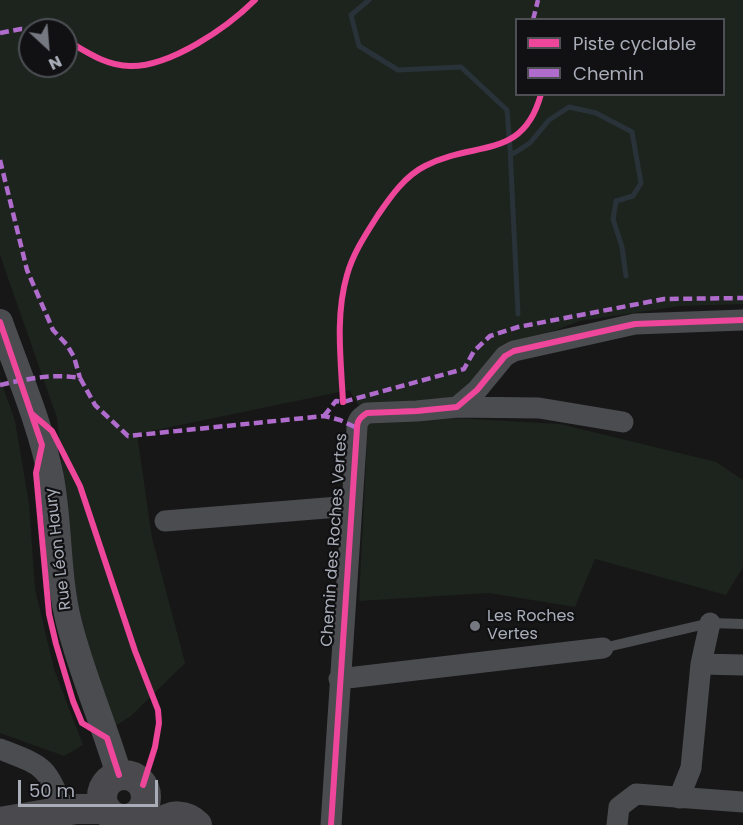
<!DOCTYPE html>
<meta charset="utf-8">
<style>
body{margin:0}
#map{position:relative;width:743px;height:825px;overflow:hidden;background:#171717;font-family:Poppins,sans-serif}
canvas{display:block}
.legend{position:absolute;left:515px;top:18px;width:210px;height:78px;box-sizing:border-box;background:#111113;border:2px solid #4d4f55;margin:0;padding:8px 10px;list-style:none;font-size:18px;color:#a8adb8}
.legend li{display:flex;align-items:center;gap:12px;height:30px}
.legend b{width:30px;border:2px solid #4d4f55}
.north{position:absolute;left:18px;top:18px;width:60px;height:60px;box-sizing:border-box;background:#111113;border:2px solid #4d4f55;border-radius:50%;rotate:154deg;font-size:16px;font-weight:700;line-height:24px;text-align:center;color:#a8adb8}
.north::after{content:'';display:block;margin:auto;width:21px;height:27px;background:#757880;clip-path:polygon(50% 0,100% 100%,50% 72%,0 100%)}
.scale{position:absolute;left:18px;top:780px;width:140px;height:27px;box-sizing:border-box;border:3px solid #a8adb8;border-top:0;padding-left:8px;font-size:18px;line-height:21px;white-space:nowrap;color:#a8adb8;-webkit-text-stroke:4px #111113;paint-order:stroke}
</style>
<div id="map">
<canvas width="743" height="825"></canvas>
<ul class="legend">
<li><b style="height:8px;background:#ed469a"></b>Piste cyclable</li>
<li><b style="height:8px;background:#b06ccc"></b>Chemin</li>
</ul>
<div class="north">N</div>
<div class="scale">50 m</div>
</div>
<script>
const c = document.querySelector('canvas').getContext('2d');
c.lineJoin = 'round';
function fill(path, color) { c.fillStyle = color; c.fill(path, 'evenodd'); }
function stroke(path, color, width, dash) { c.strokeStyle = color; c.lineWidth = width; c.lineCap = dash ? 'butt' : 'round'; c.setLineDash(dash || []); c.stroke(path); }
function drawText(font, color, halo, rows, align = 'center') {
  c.font = font + ' Poppins,sans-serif'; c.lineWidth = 4.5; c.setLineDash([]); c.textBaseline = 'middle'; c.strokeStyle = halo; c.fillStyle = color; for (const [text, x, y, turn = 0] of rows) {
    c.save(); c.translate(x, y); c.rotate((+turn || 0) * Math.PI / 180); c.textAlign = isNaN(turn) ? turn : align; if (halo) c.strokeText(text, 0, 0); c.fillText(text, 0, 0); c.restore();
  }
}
const green = new Path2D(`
 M0 0H743V304L680 306 580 321 508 348 457 394 455 418 560 424 716 462 743 480V567L726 595 595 559 575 607 489 593 359 601 368 420 349 390 137 434 152 538 185 663 131 716 112 728 82 625 67 547 65 495 57 418 0 255ZM516 20H724V94H516ZM30 30H66V66H30Z
 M0 378 15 421 29 504 35 589 54 669 83 745 64 756 0 733Z`);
const stream = new Path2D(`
 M369 0 351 15 359 46 398 70 461 67 507 110 510 148 518 314
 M511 155 530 143 549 120 569 107 596 113 632 132 641 183 633 196 616 201 613 219 622 247 626 276`);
const service = new Path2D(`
 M603 648 710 623 743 624`);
const minor = new Path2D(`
 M457 407 539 408 623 422
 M165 521 351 506
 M701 664 743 665
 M339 679 603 648
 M0 749C46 767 45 765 64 810
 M679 798 691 768 701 664 710 623
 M331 825 357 428C357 420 361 417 367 413L417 411 457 407 477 390 505 356 514 351 635 324 743 320
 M617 825 619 807 636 794 743 802`);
const tertiary = new Path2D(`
 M0 322C18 373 41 425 51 478 60 526 57 576 69 623 82 675 104 724 119 775`);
const secondary = new Path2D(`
 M102 797a22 22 0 1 1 44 0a22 22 0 1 1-44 0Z
 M0 822 76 809H106
 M160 825C171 813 186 814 197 825`);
const quiet = new Path2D(`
 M533 20 538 0
 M0 33 21 29 38 30
 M0 160 27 270 53 330 67 345 74 357 80 378
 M0 385C27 379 52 373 80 378L95 405 128 436 324 416 340 420 357 428
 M324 416 336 401 343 402 464 369 474 351 490 336 518 327 664 299 743 298`);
const cycleway = new Path2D(`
 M66 40C85 51 106 66 130 66 170 67 227 28 255 0
 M0 322 42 445 36 473 49 614 56 644 73 701 82 723 107 738 119 775
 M343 402C341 361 335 316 347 275 353 253 366 234 378 215 391 196 405 176 425 166 475 140 523 161 541 94
 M32 414 52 431 80 486 135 651 158 710 159 723 155 747 143 785
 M331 825 357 428C357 420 361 417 367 413L417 411 457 407 477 390 505 356 514 351 635 324 743 320`);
const markers = [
 [475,626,6,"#757880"]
];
const streetNames = [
 ["Chemin des Roches Vertes",335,540,-86],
 ["Rue Léon Haury",59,549,-97]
];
const poiNames = [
 ["Les Roches",487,617],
 ["Vertes",487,635]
];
fill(green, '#1d241e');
stroke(stream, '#2a3239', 5);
stroke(service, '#4b4c50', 10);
stroke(minor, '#4b4c50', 21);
stroke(tertiary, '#4b4c50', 26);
stroke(secondary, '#4a4a4e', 30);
stroke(quiet, '#b06ccc', 4.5, [9, 4.5]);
stroke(cycleway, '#ed469a', 6);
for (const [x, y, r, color] of markers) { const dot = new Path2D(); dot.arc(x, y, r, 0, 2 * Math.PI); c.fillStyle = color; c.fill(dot); stroke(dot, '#111113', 2); }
drawText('16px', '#a8adb8', '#111113', streetNames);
drawText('16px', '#a8adb8', '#111113', poiNames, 'left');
</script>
